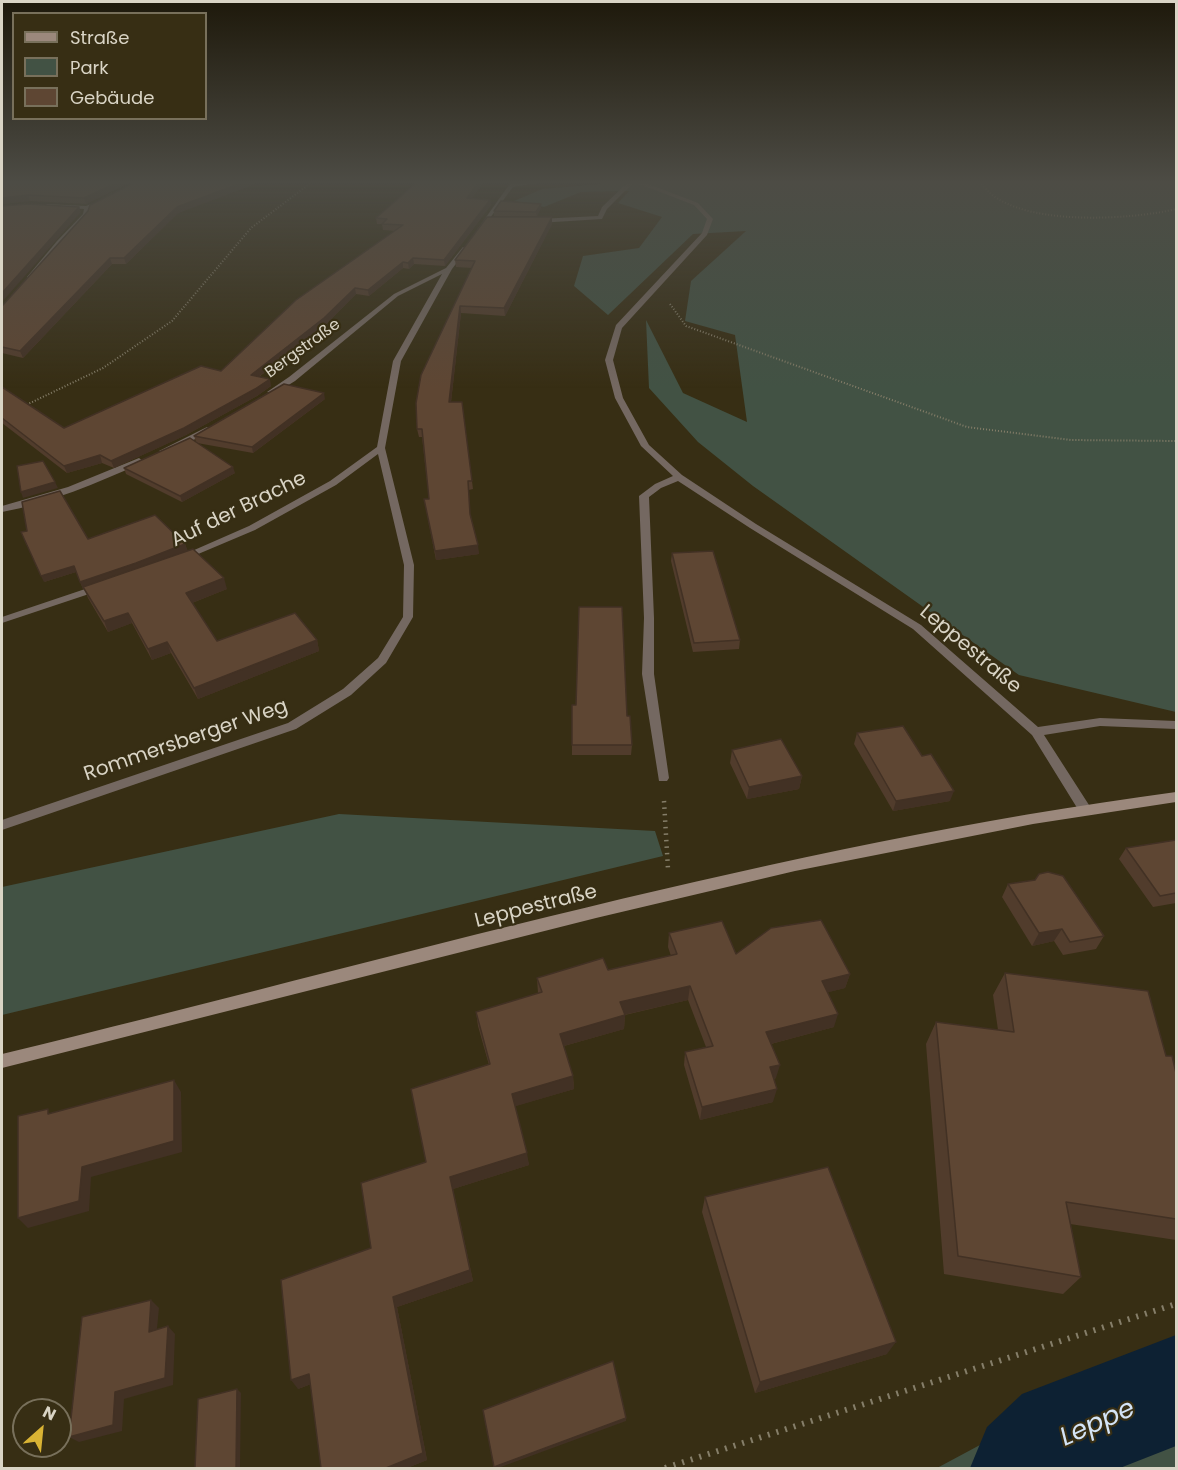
<!DOCTYPE html>
<meta charset="utf-8">
<style>
body{margin:0}
#map{position:relative;width:1178px;height:1470px;overflow:hidden;background:#372e14;font-family:Poppins,sans-serif}
canvas{display:block}
.frame{position:absolute;inset:0;border:3px solid #d9d4c5;pointer-events:none}
.legend{position:absolute;left:12px;top:12px;width:195px;height:108px;box-sizing:border-box;background:#372e14;border:2px solid #78705b;margin:0;padding:8px 10px;list-style:none;font-size:18px;color:#d9d4c5}
.legend li{display:flex;align-items:center;gap:12px;height:30px}
.legend b{width:30px;border:2px solid #78705b}
.north{position:absolute;left:12px;top:1398px;width:60px;height:60px;box-sizing:border-box;background:#372e14;border:2px solid #78705b;border-radius:50%;rotate:27deg;font-size:16px;font-weight:700;line-height:24px;text-align:center;color:#d9d4c5}
.north::after{content:'';display:block;margin:auto;width:21px;height:27px;background:#d9b334;clip-path:polygon(50% 0,100% 100%,50% 72%,0 100%)}
</style>
<div id="map">
<canvas width="1178" height="1470"></canvas>
<div class="frame"></div>
<ul class="legend">
<li><b style="height:8px;background:#9b887c"></b>Straße</li>
<li><b style="height:16px;background:#425244"></b>Park</li>
<li><b style="height:16px;background:#5e4633"></b>Gebäude</li>
</ul>
<div class="north">N</div>
</div>
<script>
const c = document.querySelector('canvas').getContext('2d');
c.lineJoin = 'round';
function fill(path, color) { c.fillStyle = color; c.fill(path, 'evenodd'); }
function stroke(path, color, width, dash) { c.strokeStyle = color; c.lineWidth = width; c.lineCap = dash ? 'butt' : 'round'; c.setLineDash(dash || []); c.stroke(path); }
function drawText(font, color, halo, rows, align = 'center') {
  c.font = font + ' Poppins,sans-serif'; c.lineWidth = 4.5; c.setLineDash([]); c.textBaseline = 'middle'; c.strokeStyle = halo; c.fillStyle = color; for (const [text, x, y, turn = 0] of rows) {
    c.save(); c.translate(x, y); c.rotate((+turn || 0) * Math.PI / 180); c.textAlign = isNaN(turn) ? turn : align; if (halo) c.strokeText(text, 0, 0); c.fillText(text, 0, 0); c.restore();
  }
}
const green = new Path2D(`
 M1176 182V712L1019 675 753 486 698 442 649 388 646 320 683 393 747 422 735 335 685 321 691 281 746 231 693 234 608 315 574 286 583 256 639 248 662 217 618 203 629 191 581 192 544 207 514 201 542 189 610 183Z
 M339 814 655 831 663 856 2 1015V887Z
 M1176 1340V1468H937Z`);
const river = new Path2D(`
 M1176 1335V1446L1120 1468H970L987 1427 1022 1394Z`);
const pathFar2 = new Path2D(`
 M982 184C1011 228 1131 220 1176 209
 M670 304 686 326 967 427 1071 440 1176 441
 M24 406 103 368 172 321 251 228 312 182`);
const pathFar1 = new Path2D(`
 M664 801 668 869`);
const path = new Path2D(`
 M665 1468 1176 1304`);
const service = new Path2D(`
 M628 182H634L607 209 602 219 538 223 535 221 538 219 598 216 602 207Z`);
const minor = new Path2D(`
 M511 182H543L513 187 481 230H477Z
 M634 182H643L698 203 713 219 707 235 622 328 613 360 623 398 649 445 682 475 756 524 921 625 1038 727 1100 718 1176 721V729L1100 726 1044 735 1089 805 1090 808 1089 811H1079L1032 735 913 629 750 528 678 481 661 488 649 497 654 618V674L669 778 667 781H659L642 674 644 618 639 496 655 484 673 476 641 446 615 398 605 360 616 325 702 233 707 219 694 205Z
 M101 200 106 201 90 209 88 215 61 243 31 279H27V277L57 241 83 214 84 209 48 207 46 204 86 206Z
 M463 247 468 248 452 269 401 361 385 448 414 565 413 617 386 663 351 695 296 729 2 830V820L288 723 343 689 378 658 403 617 404 565 378 454 336 485 255 530 184 560H178L176 558 249 526 330 481 377 447 393 361 442 274 398 296 295 381 274 394 267 392 289 377 394 294 446 268Z
 M207 427 210 428V432L166 453 159 451Z
 M139 458 143 461 142 463C97 483 50 503 2 512V506L68 487Z
 M100 584 105 587 104 589 2 623V617Z`);
const secondary = new Path2D(`
 M1176 792V802L1033 824 795 871 596 918 2 1068V1054C391 960 778 845 1176 792Z`);
const wall = new Path2D(`
 M2 182H131L86 204 30 201 2 204Z
 M136 182H255V184L178 213 126 264H112L23 358 2 353V306Z
 M472 199 490 200 491 205 445 266 414 264 409 269 403 268 369 296 356 294 325 325 259 377 271 386 257 396 186 435 114 468 102 463 67 473 2 423V387L64 428 221 371 395 231 383 230 382 224H377L376 218Z
 M541 204V208L537 216H494V211Z
 M552 224 505 316 461 313 451 402H462L473 489 469 490 470 516 479 554 436 560 424 499H429L422 437H419L417 429 472 268 456 267 455 260Z
 M325 399 253 453 197 443 235 473 182 502 126 474 124 468 196 442 194 436Z
 M88 539 185 544 187 550 227 589 192 603 217 641 317 640 319 651 198 699 171 653 152 660 132 623 108 632 88 598 84 588 83 589 76 572 44 582Z
 M672 553 740 640 739 649 693 652 671 561Z
 M627 716 632 745 631 755H572V745Z
 M857 733 950 801 893 811 854 744Z
 M732 750 802 776 799 789 747 799 730 763Z
 M1176 840V903L1153 907 1119 859 1126 848Z
 M1008 884 1104 936 1096 949 1063 955 1054 941 1032 946 1002 897Z
 M669 933 736 954 850 974 845 988 828 992 834 1027 771 1044 776 1078 774 1079 773 1102 700 1120 684 1065 685 1052 706 1047 688 1000 625 1015 624 1029 564 1046 573 1076 574 1089 515 1106 529 1165 453 1189 473 1281 397 1307 427 1460 407 1468H321L311 1384 298 1389 371 1248 489 1065 478 1026 476 1012 538 993 537 978 608 970 671 956 668 947Z
 M1005 973 1166 1056 1176 1073V1240L1070 1224 1081 1277 1063 1294 944 1274 926 1044 936 1022 998 1030 993 995Z
 M705 1197 887 1354 755 1393 702 1212Z`);
const shadedWall = new Path2D(`
 M118 182H131L86 204 84 198Z
 M244 182H255V184L178 213 126 264 124 258 177 207Z
 M479 182H484L468 204 467 198Z
 M28 195 30 201 2 204V205V198Z
 M490 200 491 205 445 266 444 260Z
 M541 204V208L537 216 536 212Z
 M79 207 81 212 2 302V293Z
 M552 217V224L505 316 504 308Z
 M110 258 112 264 23 358 20 351Z
 M413 258 414 264 409 269 408 263Z
 M403 262V268L369 296 368 290Z
 M355 288 356 294 325 325 252 382 251 375Z
 M460 306 461 313 450 411 449 402Z
 M270 379 271 386 257 396 186 435 114 468 111 461Z
 M324 393 325 399 253 453 252 447Z
 M100 455 102 463 67 473 64 466Z
 M233 467 235 473 182 502 180 496Z
 M55 482 58 488 23 498 21 492Z
 M185 544 188 551 139 570 83 589 80 582Z
 M478 545 479 554 436 560 435 551Z
 M74 566 76 572 44 582 41 576Z
 M224 578 227 589 189 604 186 593Z
 M128 613 132 623 108 632 104 621Z
 M317 640 319 651 198 699 194 688Z
 M167 642 171 653 152 660 148 649Z
 M802 776 799 789 747 799 749 787Z
 M954 791 950 801 893 811 896 801Z
 M1062 929 1054 941 1032 946 1039 933Z
 M850 974 845 988 818 995 822 981Z
 M690 986 688 1000 619 1016 620 1002Z
 M838 1014 834 1027 763 1046 766 1032Z
 M625 1015 624 1029 560 1047V1034Z
 M780 1065 776 1078 766 1080 770 1067Z
 M573 1076 574 1089 513 1107 512 1094Z
 M174 1080 181 1092 182 1152 91 1177 89 1211 28 1228 18 1218Z
 M777 1089 773 1102 700 1120 702 1107Z
 M527 1153 529 1165 453 1189 473 1281 397 1307 427 1460 407 1468H386L393 1297 450 1177Z
 M151 1300 159 1308 156 1339 149 1332Z
 M168 1326 175 1334 173 1385 124 1399 122 1431 79 1442 69 1437 115 1392Z
 M896 1342 887 1354 755 1393 760 1382Z
 M309 1374 316 1382 298 1389 291 1380Z
 M237 1389 241 1393 240 1468H236Z
 M626 1418V1421L498 1468H494V1467Z`);
const building = new Path2D(`
 M2 182H118L84 198 28 195 2 198Z
 M136 182H244L177 207 124 258H110L20 351 2 347V306L3 305 88 211 90 205Z
 M417 182H479L467 198 490 200 444 260 413 258 408 263 403 262 368 290 355 288 324 318 251 375 270 379 255 389 184 428 111 461 100 455 64 466 2 418V387L64 428 201 366 221 371 296 300 403 225 382 224 387 219 376 218Z
 M501 201 541 204 536 212 494 211Z
 M28 204 79 207 2 293V206Z
 M487 217H552L504 308 460 306 449 402H462L472 481H468L470 514 478 545 435 551 424 499H429L422 429H417L416 403 421 375 475 261 455 260Z
 M284 384 324 393 252 447 194 436Z
 M190 438 233 467 180 496 124 468Z
 M43 461 55 482 21 492 17 466Z
 M60 491 88 539 155 515 185 544 136 563 80 582 74 566 41 576 21 532 27 531 22 502Z
 M193 549 224 578 186 593 217 641 295 613 317 640 194 688 167 642 148 649 128 613 104 621 83 587Z
 M713 551 740 640 694 643 672 553Z
 M579 607H622L627 716H630L632 745H572V705H576Z
 M903 726 922 756 931 754 954 791 896 801 857 733Z
 M781 739 802 776 749 787 732 750Z
 M1176 840V893L1160 896 1126 848Z
 M1048 872 1063 876 1104 936 1070 942 1062 929 1039 933 1008 884 1035 880 1039 874Z
 M821 920 850 974 822 981 838 1014 766 1032 780 1065 770 1067 777 1089 702 1107 685 1052 713 1046 690 986 620 1002 625 1015 560 1034 573 1076 512 1094 527 1153 450 1177 470 1270 393 1297 423 1453 386 1468H321L309 1374 291 1380 281 1280 371 1248 361 1183 426 1162 411 1089 490 1064 476 1012 542 992 537 978 603 958 608 970 677 954 669 933 722 921 736 954 771 928Z
 M1005 973 1148 991 1166 1056H1172L1176 1073V1219L1066 1202 1081 1277 958 1256 936 1022 1014 1032Z
 M174 1080V1141L82 1167 79 1201 18 1218V1116L48 1109V1114Z
 M828 1167 896 1342 760 1382 705 1197Z
 M151 1300 149 1332 168 1326 165 1378 115 1392 113 1425 69 1437 82 1317Z
 M613 1361 626 1418 494 1467 483 1410Z
 M237 1389 236 1468H195L198 1399Z`);
const farStreetnames = [
 ["Bergstraße",303,349,-36]
];
const streetNames = [
 ["Auf der Brache",239,510,-26],
 ["Leppestraße",970,650,40],
 ["Rommersberger Weg",186,741,-19],
 ["Leppestraße",536,907,-14]
];
const nearWaternames = [
 ["Leppe",1098,1424,-24]
];
fill(green, '#425244');
fill(river, '#0d2133');
stroke(pathFar2, '#857e69', 2, [1, 2]);
stroke(pathFar1, '#857e69', 4.5, [1.5, 5]);
stroke(path, '#857e69', 6, [2, 7]);
fill(service, '#746861');
fill(minor, '#746861');
fill(secondary, '#9b887c');
fill(wall, '#513c2c');
fill(shadedWall, '#423124');
fill(building, '#5e4633');
stroke(building, '#423124', 1.5);
const sky = c.createLinearGradient(0, 0, 0, 388);
sky.addColorStop(0, '#1e190b');
sky.addColorStop(0.47, '#4d4c45');
sky.addColorStop(1, '#4d4c4500');
c.fillStyle = sky;
c.fillRect(0, 0, 1178, 388);
drawText('16px', '#d9d4c5', '#372e14', farStreetnames);
drawText('20px', '#d9d4c5', '#372e14', streetNames);
drawText('italic 26px', '#d4e4f6', '#372e14', nearWaternames);
</script>
